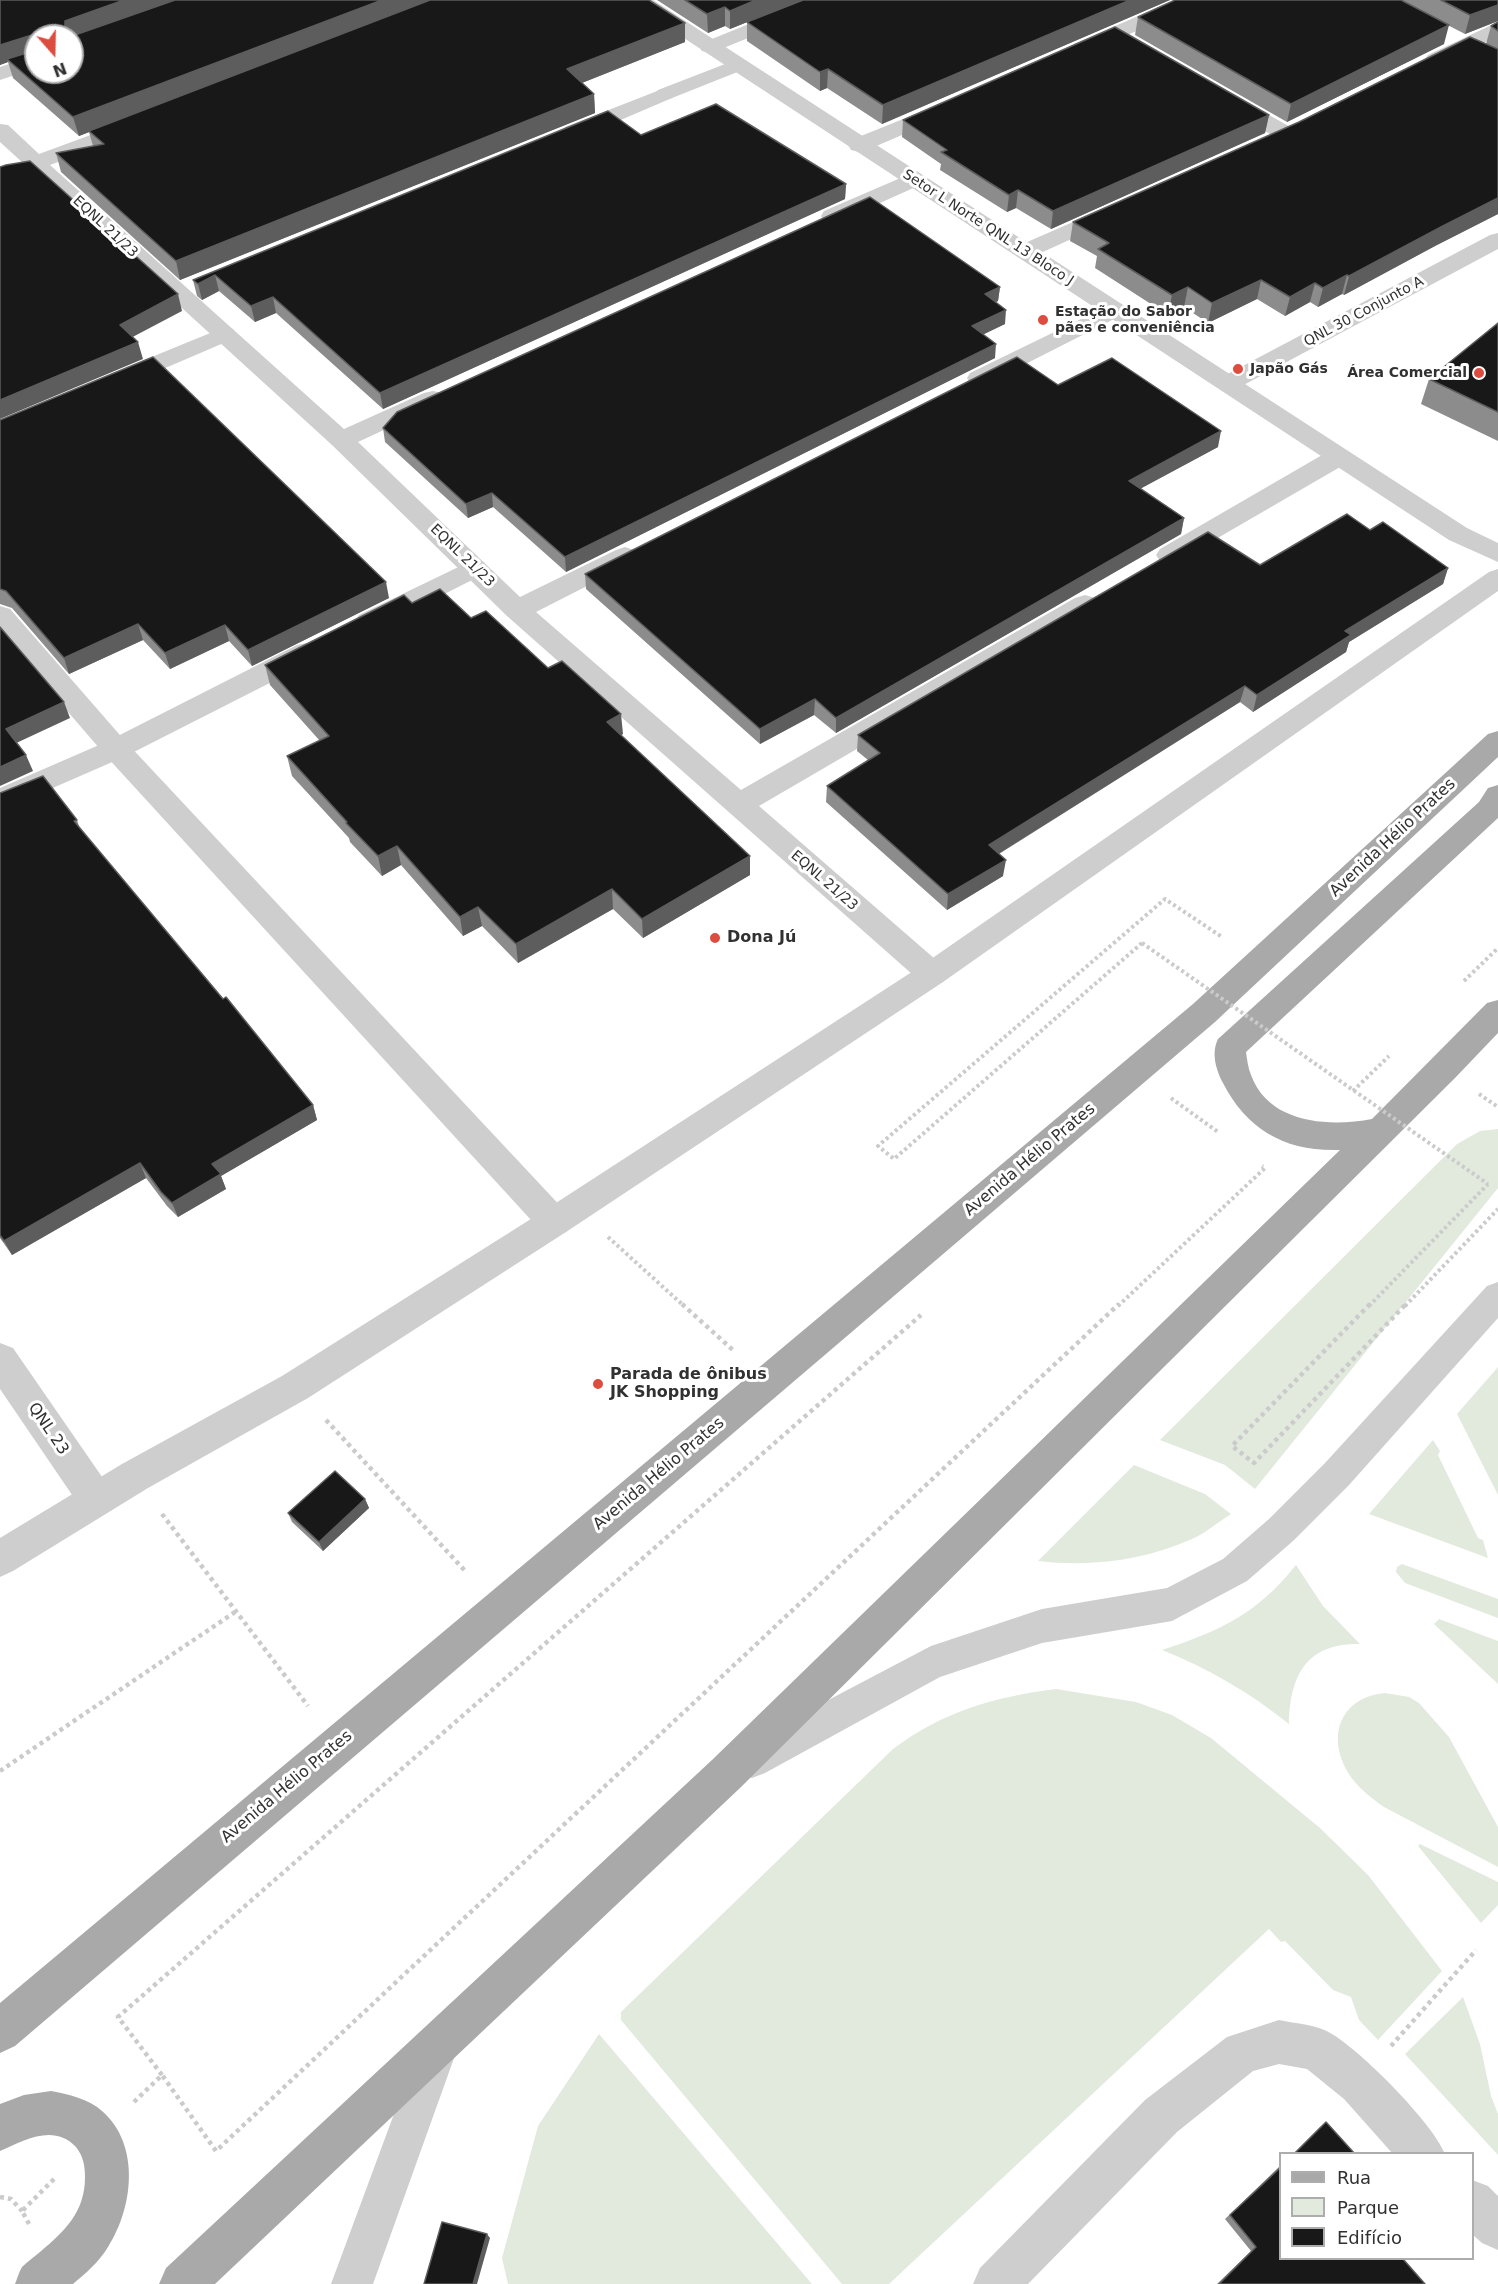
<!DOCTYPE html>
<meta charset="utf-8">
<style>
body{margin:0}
#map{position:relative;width:1498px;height:2284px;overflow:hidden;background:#fff;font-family:"DejaVu Sans",sans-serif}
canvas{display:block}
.legend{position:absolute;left:1279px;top:2152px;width:195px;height:108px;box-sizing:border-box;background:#fff;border:2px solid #adadad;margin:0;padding:8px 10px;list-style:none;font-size:18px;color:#313131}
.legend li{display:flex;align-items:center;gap:12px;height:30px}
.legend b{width:30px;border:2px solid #adadad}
.north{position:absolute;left:24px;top:24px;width:60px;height:60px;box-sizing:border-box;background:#fff;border:2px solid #adadad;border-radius:50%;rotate:160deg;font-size:16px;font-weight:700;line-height:24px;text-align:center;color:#313131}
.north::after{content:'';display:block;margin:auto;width:21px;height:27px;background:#dd4d3f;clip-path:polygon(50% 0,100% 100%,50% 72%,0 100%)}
</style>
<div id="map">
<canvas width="1498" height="2284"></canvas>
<ul class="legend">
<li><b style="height:8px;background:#a9a9a9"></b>Rua</li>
<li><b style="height:16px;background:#e2eade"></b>Parque</li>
<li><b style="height:16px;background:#181818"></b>Edifício</li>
</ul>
<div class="north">N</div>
</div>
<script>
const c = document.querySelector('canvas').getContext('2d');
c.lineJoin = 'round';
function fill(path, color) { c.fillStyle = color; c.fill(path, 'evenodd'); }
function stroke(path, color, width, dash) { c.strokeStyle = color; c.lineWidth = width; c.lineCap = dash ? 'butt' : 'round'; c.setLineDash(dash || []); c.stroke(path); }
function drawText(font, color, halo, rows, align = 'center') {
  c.font = font + ' "DejaVu Sans",sans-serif'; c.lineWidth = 6; c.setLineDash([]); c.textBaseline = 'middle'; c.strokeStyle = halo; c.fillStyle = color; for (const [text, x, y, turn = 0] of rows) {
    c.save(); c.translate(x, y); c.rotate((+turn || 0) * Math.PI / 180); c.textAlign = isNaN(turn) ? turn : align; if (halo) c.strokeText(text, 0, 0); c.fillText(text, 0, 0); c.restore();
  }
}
const green = new Path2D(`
 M1498 1129V1188L1255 1489 1225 1465 1160 1440 1457 1144 1480 1131Z
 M1498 1367V1495L1457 1414Z
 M1433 1440 1440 1451 1438 1455 1478 1538 1483 1540 1488 1558 1369 1514Z
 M1134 1465 1205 1494 1231 1514C1218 1522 1206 1533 1192 1539 1143 1561 1090 1567 1038 1561Z
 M1402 1564 1498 1599V1618L1405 1583 1396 1572 1397 1567Z
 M1296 1565 1323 1606 1360 1644C1306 1643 1290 1676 1289 1724 1249 1692 1209 1669 1162 1650 1220 1631 1257 1614 1296 1565Z
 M1439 1619 1498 1641V1684L1434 1624Z
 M1056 1689 1136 1702 1172 1715 1211 1738 1320 1828 1368 1875 1442 1971 1378 2040 1359 2020 1351 1997 1333 1990 1285 1941 1281 1942 1269 1929 889 2284H842L621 2020V2012L893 1749C944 1711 994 1697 1056 1689Z
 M1385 1693 1409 1697 1419 1703 1449 1737 1498 1827V1867L1384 1807C1368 1796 1350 1781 1343 1763 1328 1727 1347 1696 1385 1693Z
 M1420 1844 1498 1882V1905L1481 1923 1418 1846Z
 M1463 1997 1480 2044 1491 2096 1498 2114V2155L1405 2054Z
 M599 2034 812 2284H508L502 2258 538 2126Z`);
const pathFar1 = new Path2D(`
 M1142 943 894 1159 878 1146 1165 899 1222 937
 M1464 981 1498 948
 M1353 1091 1389 1056
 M1479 1094 1498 1107
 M1171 1098 1218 1132
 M608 1237 684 1306
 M1118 1306 1265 1168 1262 1166
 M1369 1306 1488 1184
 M1405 1306 1498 1209`);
const path = new Path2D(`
 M682 1304 734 1351
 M1370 1304 1232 1446 1254 1463 1406 1304
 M326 1420 467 1573
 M162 1514 308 1706
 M0 1771 235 1612
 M1391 2046 1476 1950
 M162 2075 118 2017 921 1315
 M134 2102 162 2075 216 2151 1119 1304
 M0 2197 11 2199 22 2211
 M29 2224 22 2211 55 2178`);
const service = new Path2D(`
 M1498 1282V1318L1349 1485 1293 1541 1247 1581 1172 1621 1042 1643 940 1677 765 1773 752 1778 739 1773 734 1760 739 1747 931 1646 1042 1609 1167 1588 1223 1559 1269 1519 1325 1463 1487 1286Z
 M438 2027 452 2033 458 2047 373 2284H331L424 2033Z`);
const pedestrian = new Path2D(`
 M738 59 745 61 748 65 745 69 672 98 665 100 658 98 654 94 658 90Z
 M225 327 233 329 237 334 233 339 128 384 119 386 110 384 107 379 110 374Z
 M475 559 484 562 488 568 484 574 379 627 369 630 359 627 355 621 359 615Z
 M307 643 317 645 321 652 317 659 126 756 0 811V788L106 742 297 645Z`);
const minor = new Path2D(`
 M808 0H836L833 4 716 51 709 53 702 51 699 47 702 43Z
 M1175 0H1202L1199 4 1088 52 1081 54 1074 52 1071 48 1074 44Z
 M1498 22V36L1442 63 1435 65 1428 63 1425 59 1428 55Z
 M36 55V68L0 80V67Z
 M665 88 672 90 676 94 672 98 581 137 573 138 565 137 562 132 565 127Z
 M1228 94 1235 96 1294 129 1297 134 1294 139 1286 140 1278 139 1221 104 1217 100 1221 96Z
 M943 103 951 104 954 109 951 114 867 150 859 152 851 150 848 145 851 140Z
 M134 119 142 120 145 125 142 130 50 165 344 429 424 393 433 391 442 393 445 398 442 403 358 442 520 597 616 550 625 547 634 550 638 556 634 562 536 612 741 790 1075 598 1085 595 1095 598 1098 604 1095 610 759 806 943 966 948 974 943 982 932 986 921 982 507 616 332 445 0 142V124L8 125 39 154Z
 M912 173 920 175 923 180 920 185 840 221 832 223 824 221 821 216 824 211Z
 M1112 205 1120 207 1123 212 1120 217 1034 256 1026 258 1018 256 1015 251 1018 246Z
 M1498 233V249L1238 388 1229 390 1220 388 1217 383 1220 378 1490 235Z
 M1114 303 1122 305 1126 310 1122 315 988 383 979 385 970 383 967 378 970 373Z
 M1338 449 1347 451 1351 457 1347 463 1178 561 1169 564 1160 561 1156 555 1160 549 1329 451Z
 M0 606 10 609 126 742 566 1212 571 1222 566 1232 554 1236 542 1232 106 756 0 633Z
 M0 1343 13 1348 109 1487 115 1499 109 1511 96 1516 83 1511 0 1389Z
 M1279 2020C1296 2024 1317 2024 1332 2034 1361 2051 1433 2123 1445 2154H1393L1344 2099 1307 2069 1279 2064 1253 2071 1177 2132 1028 2284H973L980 2268 1145 2100 1227 2037Z
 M1472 2180 1488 2186 1498 2196V2250L1482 2243 1472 2234Z`);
const tertiary = new Path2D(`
 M629 0H653L1467 528 1498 543V562L1449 540 632 4Z
 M1498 569V591L943 982 566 1232 308 1398 148 1488 13 1571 0 1577V1538L122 1464 282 1376 542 1212 921 966 1489 572Z`);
const primary = new Path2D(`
 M1498 731V757L1215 1022 15 2046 0 2053V2003L1193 1004 1488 734Z
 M1498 785V818L1246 1052C1247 1059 1248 1068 1251 1075 1269 1124 1329 1127 1372 1119L1487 1003 1498 1000V1033L1455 1078 740 1788 215 2284H159L166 2268 712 1760 1340 1150C1286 1152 1247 1130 1223 1083 1216 1070 1211 1053 1218 1039L1479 802 1488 788Z
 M51 2091C68 2094 89 2099 102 2111 141 2145 133 2208 108 2247 99 2262 86 2273 73 2284H15C17 2279 19 2272 22 2267 27 2262 34 2257 40 2252 65 2231 85 2212 85 2177 85 2165 83 2156 76 2147 53 2123 24 2141 0 2151V2104L24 2095Z`);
const pathBridge = new Path2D(`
 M1142 943 1488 1184`);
const wall = new Path2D(`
 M0 0 685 23V42L582 83 594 94 595 113 180 280 61 172 56 153 93 146 89 132 79 136 13 78 8 62 0 65Z
 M657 0H802L730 29 725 26 708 33Z
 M1170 0 882 124 827 88 820 91 747 41V22Z
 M1175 0H1498V21L1465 34 1434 18 1444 44 1287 122 1135 35 1138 17Z
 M1498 22V214L1435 246 1344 295 1342 294 1318 307 1310 302 1285 316 1257 299 1208 323 1184 307 1168 315 1095 268 1097 256 1070 241 1073 222 1486 44 1491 26Z
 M1269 115 1265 133 1051 229 1016 208 1007 212 940 170 941 164 902 137 903 120Z
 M641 135 846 184 845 199 383 409 276 313 255 322 219 291 202 300 197 296 193 280Z
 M1000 287 998 301 996 302 1005 324 983 334 995 358 566 572 493 507 468 518 385 442 383 428Z
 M1498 323V441L1421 404 1429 379Z
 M1058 385 1218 447 1141 488 1184 518 1181 534 836 733 814 715 760 744 586 589 585 574Z
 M0 420 389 598 252 666 229 641 170 669 143 640 69 674 12 608 0 604Z
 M1370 530 1448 568 1443 584 1349 642 1346 652 1253 712 1240 702 999 854 1003 876 947 910 826 802 827 786 868 760 857 751 858 735 1260 565Z
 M412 603 471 618 548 668 623 734 621 735 750 856V875L643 938 613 909 518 963 482 926 463 936 401 865 382 876 350 842 349 838 292 776 287 756 320 741 270 685 265 665Z
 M0 793 77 820 80 829 313 1105 317 1120 221 1176 226 1189 178 1217 167 1206 146 1178 12 1255 0 1238Z
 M365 1499 369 1508 323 1551 292 1522 288 1513Z
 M1326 2122 1355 2154H1293L1320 2127Z
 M1281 2165V2259L1425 2284H1217L1251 2251 1225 2219Z`);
const shadedWall = new Path2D(`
 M124 0H180L72 36H65V21Z
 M382 0H433L79 136 73 117Z
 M756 0H802L730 29V11Z
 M1130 0H1170L882 124 883 105Z
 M1498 5V21L1465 34 1470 15Z
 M725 7V26L708 33 707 14Z
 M685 23V42L569 88 567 69Z
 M1449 25 1444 44 1287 122 1291 104Z
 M32 35 36 49 10 62 7 59 8 62 0 65V45Z
 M828 69 827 88 820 91V72Z
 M594 94 595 113 180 280 176 261Z
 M1269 115 1265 133 1051 229 1053 211Z
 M846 184 845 199 383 409 380 393Z
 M1018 190 1016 208 1007 212 1009 195Z
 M1498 198V214L1435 246 1344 295 1349 276 1441 227Z
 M215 275 219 291 202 300 198 284Z
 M1347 275 1342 294 1318 307 1323 288Z
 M1261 280 1257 299 1208 323 1212 303Z
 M1315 283 1310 302 1285 316 1290 297Z
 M1000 287 998 301 983 308 985 294Z
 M1188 287 1184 307 1168 315 1172 295Z
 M178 294 182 311 125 341 120 325Z
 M273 297 276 313 255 322 251 306Z
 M1006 310 1005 324 970 341 972 326Z
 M138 342 143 359 0 419V400Z
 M996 344 995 358 566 572 565 557Z
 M1221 431 1218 447 1127 496 1129 481Z
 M492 493 493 507 468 518 466 504Z
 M1184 518 1181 534 836 733V718Z
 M1448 568 1443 584 1349 642 1346 652 1253 712 1257 695 1345 631Z
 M386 582 389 598 252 666 248 650Z
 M138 624 143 640 69 674 64 658Z
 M225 625 229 641 170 669 165 653Z
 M1245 686 1240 702 987 861 989 845Z
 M815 699 814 715 760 744V729Z
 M64 702 70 718 12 745 6 729Z
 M621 714 623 734 608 742 607 722Z
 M26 755 33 771 0 786V767Z
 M397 846 401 865 382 876 378 856Z
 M750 856V875L643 938 642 919Z
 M1006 860 1003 876 947 910 948 894Z
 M612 889 613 909 518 963 516 944Z
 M478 907 482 926 463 936 460 917Z
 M313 1105 317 1120 221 1176 226 1189 178 1217 172 1203 212 1164Z
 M140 1163 146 1178 12 1255 4 1241Z
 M365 1499 369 1508 323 1551 319 1542Z
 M487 2234 490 2238 477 2284H473Z`);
const building = new Path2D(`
 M0 0H124L65 21V35L66 36H36V72H72V36L175 0H382L73 117 7 59 33 51 32 35 0 45Z
 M430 0H649L685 23 567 69 594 94 176 261 56 153 104 144 89 131Z
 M685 0H756L730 11 725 7 707 14Z
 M803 0H1130L883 105 828 69 820 72 747 22Z
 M1175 0H1401L1449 25 1291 104 1138 17Z
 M1441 0H1498V5L1470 15Z
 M1498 22V31L1491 26Z
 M1115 27 1269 115 1053 211 1018 190 1009 195 941 152 947 150 903 120Z
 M1470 37 1498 49V198L1441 227 1349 276 1347 275 1323 288 1315 283 1290 297 1261 280 1212 303 1188 287 1172 295 1098 249 1109 243 1073 222 1299 122Z
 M716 104 846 184 380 393 273 297 251 306 215 275 198 284 193 280 608 111 641 135Z
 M30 161 178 294 120 325 138 342 0 400V167L6 165Z
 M870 197 1000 287 985 294 1006 310 972 326 996 344 565 557 492 493 466 504 383 428 397 412Z
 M1498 323V412L1429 379Z
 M153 357 386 582 248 650 225 625 165 653 138 624 64 658 6 591 0 589V420Z
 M1017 357 1058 385 1112 358 1221 431 1129 481 1184 518 836 718 815 699 760 729 585 574Z
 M1347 514 1370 530 1383 522 1448 568 1345 631 1351 635 1257 695 1245 686 989 845 1006 860 948 894 827 786 880 753 858 735 1208 532 1260 565Z
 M440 589 471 618 486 611 548 668 562 661 621 714 607 722 750 856 642 919 612 889 516 944 478 907 460 917 397 846 378 856 346 823 347 822 287 756 329 736 265 665 404 595 412 603Z
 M0 627 64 702 6 729 26 755 0 767Z
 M43 776 77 820 74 821 223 999 226 997 313 1105 212 1164 221 1174 172 1203 161 1192 140 1163 4 1241 0 1235V793Z
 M335 1471 365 1499 319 1542 288 1513Z
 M1326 2122 1355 2154H1294Z
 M1281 2167V2259H1403L1425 2284H1219L1256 2247 1230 2215Z
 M442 2222 487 2234 473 2284H424Z`);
const markers = [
 [1043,320,6,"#dd4d3f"],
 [1238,369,6,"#dd4d3f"],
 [1479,373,6,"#dd4d3f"],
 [715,938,6,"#dd4d3f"],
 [598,1384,6,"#dd4d3f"]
];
const farStreetnames = [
 ["EQNL 21/23",105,227,43],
 ["Setor L Norte QNL 13 Bloco J",988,228,33],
 ["QNL 30 Conjunto A",1364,312,-28],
 ["EQNL 21/23",462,556,44],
 ["EQNL 21/23",824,881,41]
];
const farPoinames = [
 ["Estação do Sabor",1055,312],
 ["pães e conveniência",1055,328],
 ["Japão Gás",1250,369],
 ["Área Comercial",1467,373,"right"]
];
const streetNames = [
 ["Avenida Hélio Prates",1393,838,-43],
 ["Avenida Hélio Prates",1030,1160,-40],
 ["QNL 23",48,1429,56],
 ["Avenida Hélio Prates",659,1474,-40],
 ["Avenida Hélio Prates",287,1787,-40]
];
const poiNames = [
 ["Dona Jú",727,938],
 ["Parada de ônibus",610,1375],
 ["JK Shopping",610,1393]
];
fill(green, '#e2eade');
stroke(pathFar1, '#cbcbcb', 4, [3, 3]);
stroke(path, '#cbcbcb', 4.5, [4, 4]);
fill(service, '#cecece');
fill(pedestrian, '#cecece');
fill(minor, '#cecece');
fill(tertiary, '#cecece');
fill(primary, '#a9a9a9');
stroke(pathBridge, '#cbcbcb', 4, [3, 3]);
fill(wall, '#8c8c8c');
fill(shadedWall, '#5d5d5d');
fill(building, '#181818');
stroke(building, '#5d5d5d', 1.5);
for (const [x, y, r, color] of markers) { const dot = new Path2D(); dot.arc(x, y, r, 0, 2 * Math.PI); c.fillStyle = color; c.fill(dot); stroke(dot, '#fff', 2); }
drawText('14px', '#313131', '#fff', farStreetnames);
drawText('bold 14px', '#313131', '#fff', farPoinames, 'left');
drawText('16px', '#313131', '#fff', streetNames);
drawText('bold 16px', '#313131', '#fff', poiNames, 'left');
</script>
